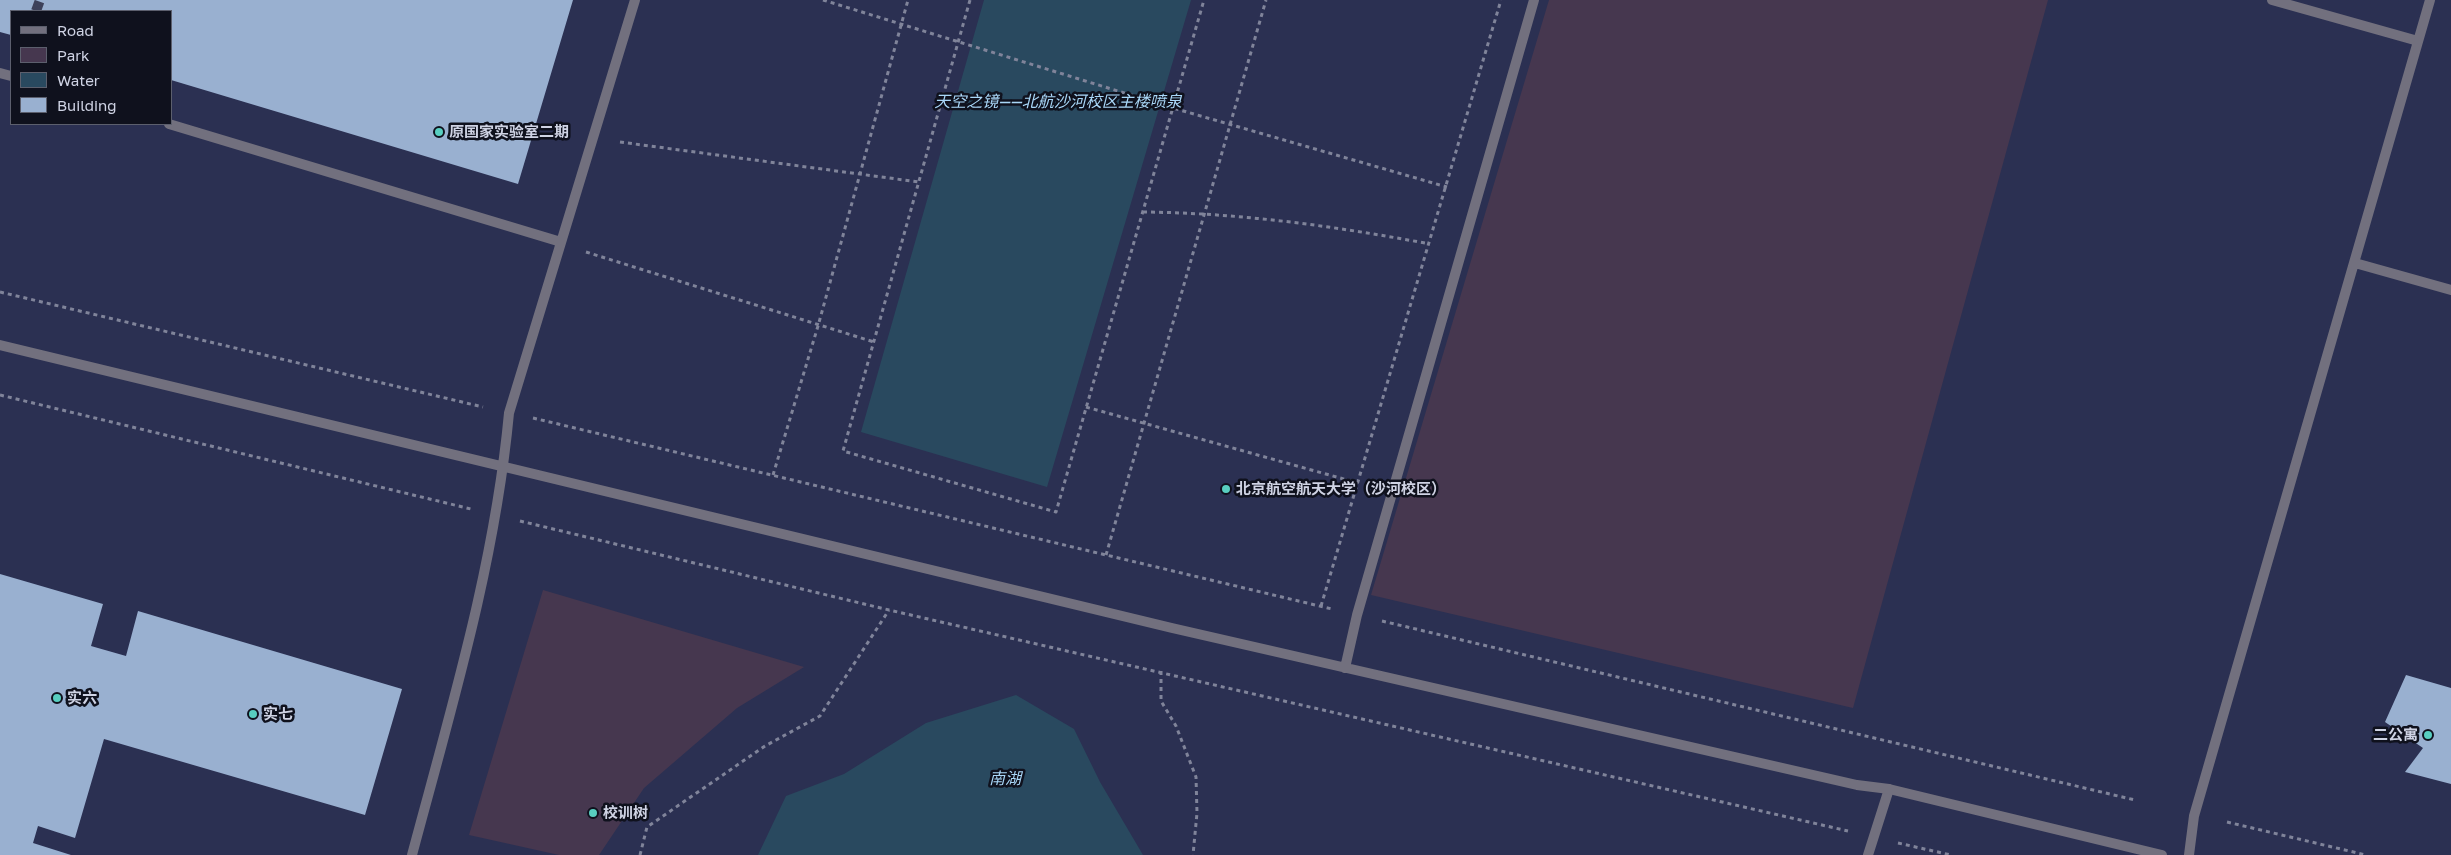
<!DOCTYPE html>
<meta charset="utf-8">
<style>
body{margin:0}
#map{position:relative;width:2451px;height:855px;overflow:hidden;background:#232742;font-family:"Golos Text",sans-serif}
canvas{display:block}
.legend{position:absolute;left:10px;top:10px;width:162px;height:115px;box-sizing:border-box;background:#0f111d;border:1px solid #5c5f6d;margin:0;padding:6px 9px;list-style:none;font-size:15px;color:#cfd3e4}
.legend li{display:flex;align-items:center;gap:10px;height:25px}
.legend b{width:25px;border:1px solid #5c5f6d}
</style>
<div id="map">
<canvas width="2451" height="855"></canvas>
<ul class="legend">
<li><b style="height:6px;background:#72707e"></b>Road</li>
<li><b style="height:14px;background:#46374f"></b>Park</li>
<li><b style="height:14px;background:#29495f"></b>Water</li>
<li><b style="height:14px;background:#99b0d0"></b>Building</li>
</ul>
</div>
<script>
const c = document.querySelector('canvas').getContext('2d');
c.lineJoin = 'round';
function fill(path, color) { c.fillStyle = color; c.fill(path, 'evenodd'); }
function stroke(path, color, width, dash) { c.strokeStyle = color; c.lineWidth = width; c.lineCap = dash ? 'butt' : 'round'; c.setLineDash(dash || []); c.stroke(path); }
function drawText(font, color, halo, rows, align = 'center') {
  c.font = font + ' "Golos Text","Noto Sans SC",sans-serif'; c.lineWidth = 5; c.setLineDash([]); c.textBaseline = 'middle'; c.strokeStyle = halo; c.fillStyle = color; for (const [text, x, y, turn = 0] of rows) {
    c.save(); c.translate(x, y); c.rotate((+turn || 0) * Math.PI / 180); c.textAlign = isNaN(turn) ? turn : align; if (halo) c.strokeText(text, 0, 0); c.fillText(text, 0, 0); c.restore();
  }
}
const built = new Path2D(`
 M0 0H2451V855H0ZM11 11H171V124H11Z`);
const green = new Path2D(`
 M1549 0H2048L1853 708 1371 595Z
 M543 590 804 667 737 708 644 788 599 855H559L469 835Z`);
const water = new Path2D(`
 M984 0H1191L1047 487 861 432Z
 M1016 695 1074 729 1100 782 1143 855H758L786 796 844 774 926 723Z`);
const building = new Path2D(`
 M0 0H573L518 184 171 80V11H11V35L0 32Z
 M0 574 103 604 91 646 126 656 138 611 402 689 365 815 104 739 75 838 38 826 33 843 71 855H0Z
 M2406 675 2451 688V784L2405 772 2423 748 2385 722Z`);
const minorTunnel = new Path2D(`
 M36 11 40 0`);
const path = new Path2D(`
 M823 0 1173 108 1447 187
 M970 0 843 451 1056 512 1204 0
 M620 142 919 182
 M1143 212C1240 213 1334 226 1430 244
 M586 252 874 342
 M0 292 483 407
 M0 395 471 509
 M1086 407 1358 483
 M533 418 1332 609
 M773 475 818 326 908 0
 M520 521 889 610 1848 831
 M1106 555 1266 0
 M1321 606 1501 0
 M1382 621 2135 800
 M1161 671V701L1176 726 1196 777 1197 813 1193 855
 M2227 822 2366 855
 M1898 843 1951 855
 M640 855 647 827 765 746 820 716 889 610`);
const service = new Path2D(`
 M1868 855 1889 789`);
const minor = new Path2D(`
 M2272 0 2418 41
 M0 73 11 76
 M169 124 561 242
 M2355 263 2451 290
 M0 345 1172 628 1857 785 1889 789 2162 855
 M1345 668 1357 615 1534 0
 M412 855C451 709 495 564 509 413L635 0
 M2189 855 2194 816 2430 0`);
const markers = [
 [439,132,5,"#58cec0"],
 [1226,489,5,"#58cec0"],
 [57,698,5,"#58cec0"],
 [253,714,5,"#58cec0"],
 [2428,735,5,"#58cec0"],
 [593,813,5,"#58cec0"]
];
const poiNames = [
 ["原国家实验室二期",449,132],
 ["北京航空航天大学（沙河校区）",1236,489],
 ["实六",67,698],
 ["实七",263,714],
 ["二公寓",2418,735,"right"],
 ["校训树",603,813]
];
const waterNames = [
 ["天空之镜——北航沙河校区主楼喷泉",1058,102],
 ["南湖",1005,779]
];
fill(built, '#2b3052');
fill(green, '#46374f');
fill(water, '#29495f');
fill(building, '#99b0d0');
stroke(minorTunnel, '#3d415a', 10, [10, 5]);
stroke(path, '#80849a', 3, [4, 4]);
stroke(service, '#72707e', 10);
stroke(minor, '#72707e', 10);
for (const [x, y, r, color] of markers) { const dot = new Path2D(); dot.arc(x, y, r, 0, 2 * Math.PI); c.fillStyle = color; c.fill(dot); stroke(dot, '#0f111d', 2); }
drawText('bold 15px', '#cfd3e4', '#0f111d', poiNames, 'left');
drawText('italic 16px', '#a9d7f8', '#0f111d', waterNames);
</script>
